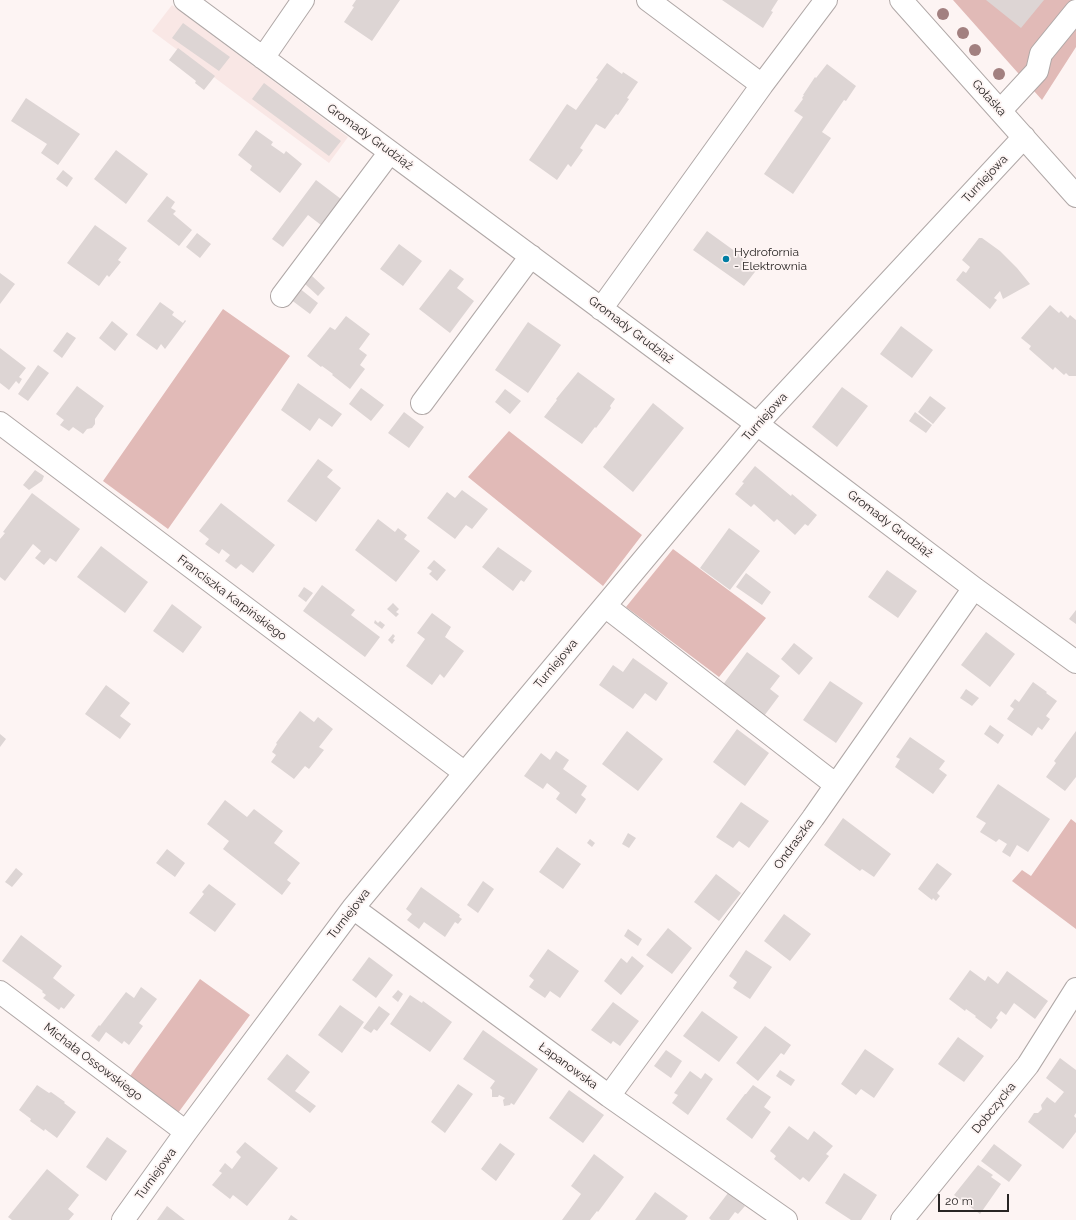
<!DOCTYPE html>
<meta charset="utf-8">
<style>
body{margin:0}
#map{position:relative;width:1076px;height:1220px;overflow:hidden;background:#fdf4f3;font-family:Raleway,sans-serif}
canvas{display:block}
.scale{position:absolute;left:938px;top:1194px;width:71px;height:18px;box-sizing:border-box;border:2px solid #282524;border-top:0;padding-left:5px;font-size:12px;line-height:14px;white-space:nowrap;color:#282524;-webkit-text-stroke:3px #fdf4f3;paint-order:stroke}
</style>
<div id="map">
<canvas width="1076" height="1220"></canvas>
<div class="scale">20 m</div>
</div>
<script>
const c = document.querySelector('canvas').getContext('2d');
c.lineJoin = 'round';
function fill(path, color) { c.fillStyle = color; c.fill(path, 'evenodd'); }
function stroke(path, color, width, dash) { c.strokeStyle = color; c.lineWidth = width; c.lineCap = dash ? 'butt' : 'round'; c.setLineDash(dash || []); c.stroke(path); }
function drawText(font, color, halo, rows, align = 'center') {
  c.font = font + ' Raleway,sans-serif'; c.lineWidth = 3.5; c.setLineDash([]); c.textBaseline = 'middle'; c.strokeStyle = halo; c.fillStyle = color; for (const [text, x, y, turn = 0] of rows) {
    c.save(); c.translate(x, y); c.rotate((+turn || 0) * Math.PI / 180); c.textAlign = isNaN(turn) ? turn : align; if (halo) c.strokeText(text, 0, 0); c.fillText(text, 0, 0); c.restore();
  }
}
const built = new Path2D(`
 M172 5 348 137 329 163 152 31Z`);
const green = new Path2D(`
 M953 0H1076V47L1042 100Z
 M223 309 290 356 168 529 103 481Z
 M509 431 642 535 603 586 468 477Z
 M673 549 766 618 719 677 626 607Z
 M1071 819 1076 823V929L1012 881 1022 870 1031 876Z
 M200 979 250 1015 178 1113 130 1076Z`);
const building = new Path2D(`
 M356 0H400L372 41 344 22 354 7 352 6Z
 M722 0H778L771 11 773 12 763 28Z
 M986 0H1044L1021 28Z
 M183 23 230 57 219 71 172 38Z
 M178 48 215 76 204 90 195 83 196 81 169 60Z
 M607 63 622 74 623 72 638 82 627 98 629 99 618 115 616 114 605 129 596 124 580 148 583 150 571 167 568 164 557 180 529 160 567 104 576 110 598 79 596 78Z
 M827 64 856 86 846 101 844 100 822 132 831 138 793 194 764 174 803 117 794 111 803 99 802 98 804 95H803L815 77 816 78Z
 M264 83 341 141 329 156 252 99Z
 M26 98 80 134 58 165 41 153 47 144 11 121Z
 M256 130 273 142 271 145 284 154 286 151 302 164 280 193 250 170 252 166 238 155Z
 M116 150 148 174 126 204 94 179Z
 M63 170 73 178 67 187 56 179Z
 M316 180 341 199 321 225 308 215 283 247 272 239Z
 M167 196 175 202 171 208 176 211 173 214 192 230 179 246 147 221Z
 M95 225 127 248 118 260 121 262 109 277 107 275 99 286 67 263Z
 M707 231 758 268 744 286 693 250Z
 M197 233 211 244 200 258 186 247Z
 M979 238H982L1000 251 1017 268 1030 284 1003 299 1000 291 994 298 997 300 990 309 956 280 963 271 966 273 970 267 962 260Z
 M399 244 422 261 403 286 380 269Z
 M450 269 464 279 457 288 474 301 450 333 419 309Z
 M0 273 15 284 0 304Z
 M312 276 325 288 318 296 305 284Z
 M299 288 318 303 310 314 290 299Z
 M160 302 174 312 172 315 183 323 185 320 186 321 165 349 161 344 157 350 136 335Z
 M1050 305 1059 313 1061 311 1068 318 1070 315 1076 320V376H1069L1066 373 1064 375 1055 367 1053 370 1029 349 1031 346 1021 338Z
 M346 316 370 334 359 349 367 355 360 365 365 369 350 389 332 375 333 374 322 366 321 367 307 356 330 327 335 330Z
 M112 321 128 334 115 351 99 338Z
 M528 322 561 345 528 393 495 370Z
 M901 326 933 350 912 378 880 354Z
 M67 332 76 338 62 358 53 351Z
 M0 348 26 368 19 377 22 379 19 384 16 381 9 390 0 383Z
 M38 365 49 373 28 401 18 394Z
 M578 372 615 399 610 406 611 408 596 428 595 427 582 444 544 417 557 400 556 399Z
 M298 383 342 414 332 427 319 418 310 431 281 410Z
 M77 386 104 406 95 419V424L92 428 87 429 83 434 73 427 69 431 60 425 64 420 56 414Z
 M842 387 868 406 837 447 812 427Z
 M361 388 384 405 371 421 349 404Z
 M505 389 521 401 510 414 495 402Z
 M930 396 946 408 933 424 918 412Z
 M653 403 684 428 633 492 603 467Z
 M404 412 424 427 409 448 388 433Z
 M915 412 932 425 926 433 909 421Z
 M318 459 333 470 327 477 341 488 316 522 287 501Z
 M755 466 791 496 792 494 817 515 808 526 805 524 795 535 777 519 774 522 754 504 751 507 735 494 744 483 742 482Z
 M35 470 44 476 42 481 29 490 23 485Z
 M462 490 488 509 472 529 466 525 455 539 427 518 447 492 455 498Z
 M32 493 80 529 56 562 50 558 44 565 35 558 41 551 33 544 5 581 0 577V539L5 533 3 532Z
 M221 503 275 545 253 573 241 564 236 569 225 561 230 555 222 549 219 554 205 544 209 539 199 531Z
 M378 519 395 532 398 528 407 535 404 539 420 551 396 582 355 550Z
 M729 528 760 551 730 590 700 568Z
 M101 546 148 582 125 613 77 577Z
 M498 547 532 571 524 582 521 580 513 591 482 567Z
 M434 560 446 570 437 581 429 574 432 571 427 568Z
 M887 570 917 591 898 618 868 597Z
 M746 573 771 592 762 605 736 587Z
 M322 585 355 610 351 615 380 637 365 657 303 611Z
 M304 587 313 593 306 602 298 596Z
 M393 603 399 609 396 612 399 614 396 617 387 609Z
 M172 604 202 627 183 653 153 631Z
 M1076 610V624L1069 619Z
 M432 613 451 627 445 637 464 651 444 678 440 674 432 685 406 666 425 639 417 633Z
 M375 620 378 623 380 621 385 625 382 629 374 623Z
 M986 632 1015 654 990 687 961 665Z
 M393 634 395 636 393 639 395 640 392 644 388 640Z
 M794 643 813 658 799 675 781 659Z
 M747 652 780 676 770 689 779 696 764 716 722 686Z
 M633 658 668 683 656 701 645 693 633 709 599 685 613 665 623 672Z
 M830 681 863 703 836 743 803 720Z
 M1033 682 1047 692 1046 693 1057 701 1046 716 1050 719 1042 730 1038 727 1032 736 1007 719 1014 709 1010 706 1015 699 1019 702Z
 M106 685 130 703 120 716 131 724 120 739 85 714Z
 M966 689 979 698 972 706 960 698Z
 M300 711 314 722 318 717 333 729 319 747 324 750 309 769 305 766 294 779 271 762 276 755 272 752 277 744 276 743Z
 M990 725 1004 735 998 744 984 734Z
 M737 729 769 753 745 786 713 762Z
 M627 731 663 759 638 791 602 764Z
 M1076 731V777L1065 791 1046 777 1056 763 1054 761Z
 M0 734 6 739 0 747Z
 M910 737 945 761 939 769 947 775 933 794 895 767 900 759 896 757Z
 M556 751 569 760 563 769 587 786 581 795 586 799 576 814 556 799 560 793 547 783 543 789 524 776 541 753 550 760Z
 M998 784 1050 819 1028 852 1017 845 1010 857 1002 852 1007 844 999 839 996 842 980 832 986 823 976 817Z
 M225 800 247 817 254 809 283 831 274 843 300 863 287 880 291 883 282 895 223 849 229 841 207 824Z
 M741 802 769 821 749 848 739 841 733 848 716 837Z
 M843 818 891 854 874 877 862 869 860 871 824 845Z
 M628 833 636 838 629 848 622 844Z
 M590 839 595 843 592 847 587 843Z
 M557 847 581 864 563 889 539 872Z
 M167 849 185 863 175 877 156 863Z
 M937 863 952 874 937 893 940 896 936 901 933 898 932 900 918 889Z
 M16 868 23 874 12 887 5 882Z
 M716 874 741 893 719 921 694 902Z
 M483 881 494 889 478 913 467 905Z
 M209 884 236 904 215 932 189 913 204 894 202 892Z
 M421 887 460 915 459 917 462 919 458 924 455 922 445 937 424 922 419 929 407 920 412 914 406 909Z
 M784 914 811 934 790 961 764 941Z
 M668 928 692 948 672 974 646 955Z
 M628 929 642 939 638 946 624 936Z
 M21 935 62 966 53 978 75 995 64 1009 61 1007 59 1010 43 998 46 995 42 992 43 991 2 961Z
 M548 949 579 971 560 998 550 991 545 998 529 987 534 980 529 976Z
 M746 950 772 967 750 999 733 988 737 982 729 976Z
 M632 956 644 966 621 995 604 981 621 958 627 963Z
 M369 957 393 975 376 998 352 980Z
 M970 970 985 981 988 976 998 984 1007 971 1048 1001 1035 1019 1014 1003 1006 1015 1001 1011 996 1018 998 1020 991 1029 975 1017 976 1016 966 1009 965 1011 949 999Z
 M141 987 157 999 139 1023 143 1026 129 1045 124 1041 122 1044 106 1032 99 1042 91 1036 99 1025 100 1026 126 992 134 998Z
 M398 990 403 994 398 1002 392 997Z
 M410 995 422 1003 423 1001 452 1022 430 1052 390 1024Z
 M613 1002 639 1021 620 1046 613 1041 611 1044 591 1030Z
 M340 1005 364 1022 342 1053 318 1035Z
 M379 1006 390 1014 377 1031 374 1029 371 1033 363 1028Z
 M702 1011 738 1037 719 1062 683 1036Z
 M765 1026 791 1045 784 1055 781 1053 758 1081 736 1063Z
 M483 1030 538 1069 514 1105 511 1103 510 1105 504 1106 503 1100 505 1098 499 1095 498 1097H492V1090L490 1088 495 1081 463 1059Z
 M958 1037 984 1056 964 1082 938 1064Z
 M865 1049 894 1069 874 1098 861 1089 856 1095 841 1084Z
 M666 1050 682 1061 671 1078 654 1066Z
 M287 1054 310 1072 295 1091 316 1106 310 1113 267 1079Z
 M1060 1058 1076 1070V1113L1074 1116 1076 1118V1132L1063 1149 1028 1122 1034 1113H1038L1042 1109 1041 1105 1047 1097 1055 1103 1064 1092 1046 1078Z
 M780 1070 795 1080 791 1086 776 1076Z
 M690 1071 701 1079 705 1073 713 1079 688 1115 672 1103 678 1095 674 1093Z
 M458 1084 473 1094 445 1133 431 1122Z
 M37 1085 49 1093 51 1092 65 1102 64 1103 76 1112 57 1138 45 1129 44 1131 30 1121 31 1119 19 1110Z
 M753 1085 771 1097 764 1107 771 1112 752 1139 726 1119 745 1094H746Z
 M569 1090 604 1115 583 1143 549 1118Z
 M789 1126 808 1140 814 1131 833 1146 826 1154 829 1156 809 1182 803 1177 800 1180 774 1159 776 1156 770 1151Z
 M107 1137 127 1151 106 1181 86 1167Z
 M245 1142 278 1168 247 1206 233 1195 230 1199 212 1185 222 1173 219 1171 225 1163 232 1169 241 1157 236 1152Z
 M500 1143 515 1154 496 1181 481 1169Z
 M994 1144 1022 1165 1009 1182 981 1161Z
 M594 1154 624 1177 598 1212 597 1211 590 1220H562L581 1194 571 1186Z
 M978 1165 993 1175 991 1177 1001 1184 980 1214 954 1195Z
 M47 1169 79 1195 68 1209 74 1214 69 1220H12L8 1217Z
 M844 1173 877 1195 861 1220H851L825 1203Z
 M655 1192 688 1216 685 1220H635Z
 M728 1193 745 1206 738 1214 735 1212 729 1220H711L709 1218Z
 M167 1206 185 1220H157Z
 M291 1215 298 1220H288Z`);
const minor = new Path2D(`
 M185 0 757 424 974 588 1076 662
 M648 0 762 85
 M901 0 1076 196
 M263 58 303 0
 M1000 111 1037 71 1041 54 1076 11
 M282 296 390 152
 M601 309 762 85 826 0
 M422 403 531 256
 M0 423 465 773
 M605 606 836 785
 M353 908 609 1096 786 1220
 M0 992 186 1132
 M609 1096 813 818 974 588
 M123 1220 186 1132 353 908 465 773 757 424 1024 137
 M902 1220 1028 1065 1076 989`);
const trees = [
 [943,14],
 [963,33],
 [975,50],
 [999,74]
];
const markers = [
 [726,259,4,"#007da3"]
];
const streetNames = [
 ["Gołaśka",989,98,48],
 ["Gromady Grudziąż",370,137,36],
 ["Turniejowa",985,179,-47],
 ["Gromady Grudziąż",631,330,37],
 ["Turniejowa",765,417,-48],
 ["Gromady Grudziąż",890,524,37],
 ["Franciszka Karpińskiego",232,598,37],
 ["Turniejowa",556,664,-50],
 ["Ondraszka",794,844,-54],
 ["Turniejowa",349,914,-52],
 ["Michała Ossowskiego",93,1062,37],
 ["Łapanowska",568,1066,36],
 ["Dobczycka",994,1108,-51],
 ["Turniejowa",156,1174,-54]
];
const poiNames = [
 ["Hydrofornia",734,252],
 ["- Elektrownia",734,266]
];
fill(built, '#f9e7e5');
fill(green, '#e1bab7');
fill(building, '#ddd5d4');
stroke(minor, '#b0a8a7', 24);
stroke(minor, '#fff', 22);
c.fillStyle = '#a28080';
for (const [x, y] of trees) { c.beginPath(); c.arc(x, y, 6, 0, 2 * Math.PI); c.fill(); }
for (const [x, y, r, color] of markers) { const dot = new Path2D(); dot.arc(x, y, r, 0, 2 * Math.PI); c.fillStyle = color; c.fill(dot); stroke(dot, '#fdf4f3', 1.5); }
drawText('12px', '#282524', '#fdf4f3', streetNames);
drawText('12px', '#282524', '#fdf4f3', poiNames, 'left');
</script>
